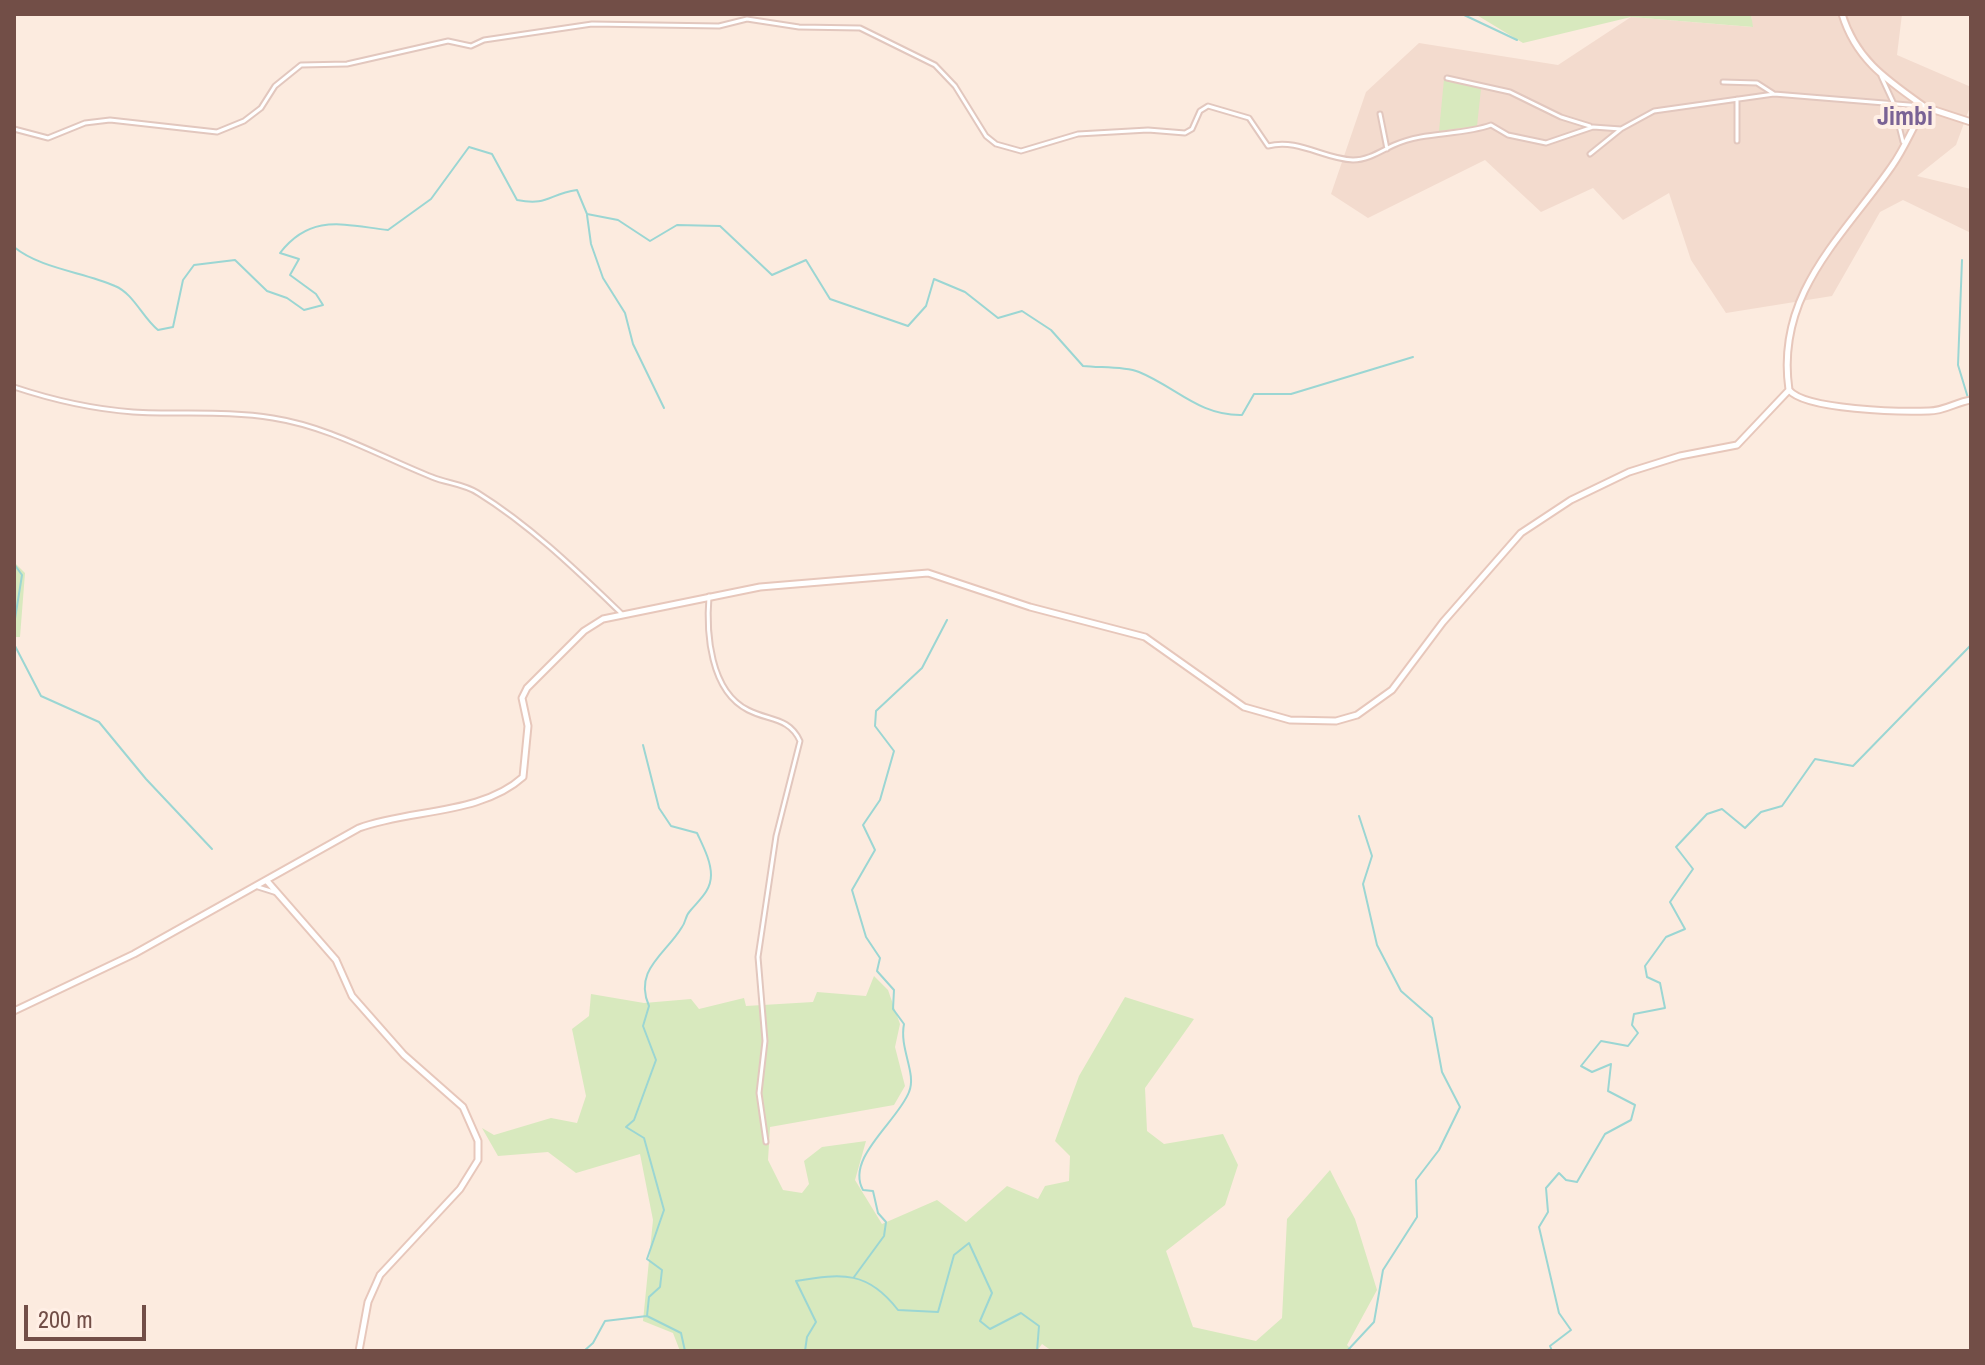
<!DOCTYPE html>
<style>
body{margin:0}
#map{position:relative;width:1985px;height:1365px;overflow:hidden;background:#fcebdf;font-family:"Archivo Narrow",sans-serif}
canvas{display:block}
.frame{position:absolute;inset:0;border:16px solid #724e47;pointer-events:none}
.scale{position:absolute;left:24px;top:1305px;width:122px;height:36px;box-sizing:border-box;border:4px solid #724e47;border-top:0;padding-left:10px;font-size:24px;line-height:28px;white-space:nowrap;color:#724e47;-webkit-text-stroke:6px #ffefe5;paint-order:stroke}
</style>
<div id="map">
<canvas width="1985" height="1365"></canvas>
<div class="frame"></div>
<div class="scale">200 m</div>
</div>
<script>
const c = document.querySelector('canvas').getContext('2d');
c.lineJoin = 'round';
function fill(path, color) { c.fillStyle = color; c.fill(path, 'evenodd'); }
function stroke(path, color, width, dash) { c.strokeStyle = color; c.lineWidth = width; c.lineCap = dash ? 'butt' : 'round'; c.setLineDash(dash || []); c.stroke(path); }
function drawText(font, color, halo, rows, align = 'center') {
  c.font = font + ' "Archivo Narrow",sans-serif'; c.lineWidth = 8; c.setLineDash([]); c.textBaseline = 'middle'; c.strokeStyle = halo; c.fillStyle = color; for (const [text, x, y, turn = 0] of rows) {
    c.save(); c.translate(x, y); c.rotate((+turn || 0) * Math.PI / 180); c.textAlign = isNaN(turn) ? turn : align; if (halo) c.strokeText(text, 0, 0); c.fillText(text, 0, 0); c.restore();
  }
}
const residential = new Path2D(`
 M1751 14H1902L1897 55 1971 87V104L1956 145 1917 176 1971 189V233L1903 200 1880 212 1832 296 1726 313 1691 260 1669 193 1623 220 1593 188 1541 212 1485 160 1368 218 1331 194 1366 92 1419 43 1558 65 1631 17 1752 27Z`);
const green = new Path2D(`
 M1475 14H1751L1753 27 1631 17 1523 43Z
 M1444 79 1481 89 1477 126 1439 131Z
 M14 562 25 573 20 637H14Z
 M874 976 888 990 900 1024 895 1047 905 1086 894 1105 770 1127 768 1160 783 1190 802 1193 809 1184 804 1161 822 1147 866 1141 855 1180 882 1224 937 1200 966 1222 1007 1186 1038 1199 1045 1186 1069 1181 1070 1156 1055 1141 1079 1076 1125 997 1194 1019 1145 1088 1147 1131 1164 1144 1223 1134 1238 1165 1225 1205 1166 1251 1193 1327 1256 1341 1282 1318 1287 1219 1330 1170 1355 1219 1377 1290 1347 1345 1353 1351H1052L1042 1344 1037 1351H680L673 1333 643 1321 653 1220 640 1154 576 1173 548 1152 498 1156 482 1128 494 1135 551 1118 577 1123 586 1096 572 1029 589 1016 591 994 644 1003 691 999 699 1009 744 998 746 1006 813 1002 817 992 866 996Z`);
const stream = new Path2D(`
 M1462 14 1517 40
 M587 215 591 244 603 278 625 313 633 344 664 408
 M14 247C41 269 84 272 115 286 134 294 142 317 158 330L173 327 183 280 194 265 235 260 267 291 287 298 304 310 323 305 316 294 290 275 299 259 280 253C311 213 344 225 388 230L431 199 469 147 492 154 517 200C549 206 548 194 577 190L587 214 618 220 650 241 677 225 720 226 772 275 806 260 830 299 908 326 926 306 934 279 965 292 998 318 1022 311 1051 330 1083 366C1100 368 1123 366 1139 372 1176 387 1199 416 1242 415L1254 394H1291L1413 357
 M1962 260 1958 365 1968 398
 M14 564 22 575 14 625
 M14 644 41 696 99 722 146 779 212 849
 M643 745 659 808 671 826 697 833C703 846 711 861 711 875 711 891 699 900 690 911 685 916 686 922 682 927 666 954 633 970 649 1006L643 1026 656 1060 634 1120 626 1127 644 1138 664 1210 647 1259 662 1270 660 1287 649 1297 647 1316
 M854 1277 884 1236 886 1222 878 1213 873 1191 863 1190C845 1158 898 1121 909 1092 917 1073 899 1049 904 1024L893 1009 894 990 877 971 880 958 866 937 852 890 875 850 863 825 880 800 894 751 875 726 876 711 922 668 947 620
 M584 1351 593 1343 605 1321 647 1316 681 1333 685 1351
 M805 1351 807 1337 816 1322 796 1281C843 1273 868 1271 898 1310L938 1312 954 1255 969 1243 992 1293 980 1321 990 1329 1021 1313 1039 1326 1037 1351
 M1347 1351 1374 1322 1383 1270 1417 1217 1416 1180 1439 1150 1460 1107 1442 1072 1432 1018 1401 991 1377 945 1363 884 1372 856 1359 816
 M1552 1351 1550 1346 1571 1330 1559 1313 1539 1227 1548 1212 1546 1188 1559 1173 1566 1180 1577 1182 1605 1134 1631 1120 1635 1105 1608 1091 1611 1064 1592 1072 1581 1066 1601 1041 1628 1046 1638 1033 1632 1025 1634 1014 1665 1008 1660 983 1647 977 1645 966 1666 937 1685 929 1670 902 1693 869 1676 847 1707 814 1722 809 1745 828 1761 812 1782 806 1815 759 1853 766 1971 645`);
const street = new Path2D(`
 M1881 76 1893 102 1903 142
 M1447 78 1510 92 1561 117 1590 126
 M1723 82 1757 83 1774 94
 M1737 99V141
 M1380 114 1387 149
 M14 129 48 138 85 123 110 120 217 132 244 121 261 108 275 86 301 65 347 64 448 41 471 46 484 40 592 24 719 26 747 19 799 27 860 28 935 65 955 86 986 136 996 144 1021 151 1078 134 1148 130 1185 133 1192 129 1200 111 1208 106 1249 118 1268 146C1298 138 1324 159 1353 160 1368 160 1381 151 1394 145 1425 131 1460 136 1491 125L1508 135 1546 143 1593 127 1621 129 1654 111 1774 94 1921 106
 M1590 154 1621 129
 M14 387C53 400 93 409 133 412 180 415 226 410 273 418 330 427 379 456 432 477 446 483 465 484 478 493 531 526 577 571 622 614
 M709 596C706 633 710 691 748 710 769 721 789 717 800 741L776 836 758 957 765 1041 759 1093 766 1142
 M258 887 277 893`);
const secondary = new Path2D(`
 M1842 14C1856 60 1887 80 1925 107 1913 126 1905 148 1892 166 1843 237 1775 293 1789 390 1805 410 1902 412 1929 411 1945 411 1956 402 1971 400
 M1925 107 1971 122
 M267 881 336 960 352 996 404 1055 463 1107 478 1141V1160L460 1189 380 1275 368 1302 359 1351
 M14 1011 134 954 359 828C410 809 481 815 523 777L528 726 522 698 527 688 584 631 603 619 760 587 928 573 1030 607 1145 637 1244 707 1290 720 1336 721 1357 715 1392 690 1443 622 1521 533 1571 500 1629 472 1680 456 1737 445 1789 390`);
const quarterNames = [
 ["Jimbi",1905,118]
];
fill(residential, '#f3dbce');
fill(green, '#d8e9be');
stroke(stream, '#9bd6d3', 2);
stroke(street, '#e2c7be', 7);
stroke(secondary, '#e7c7bb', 9);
stroke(street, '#fff', 3);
stroke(secondary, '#fff', 5);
drawText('bold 26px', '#7a6395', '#ffefe5', quarterNames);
</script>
